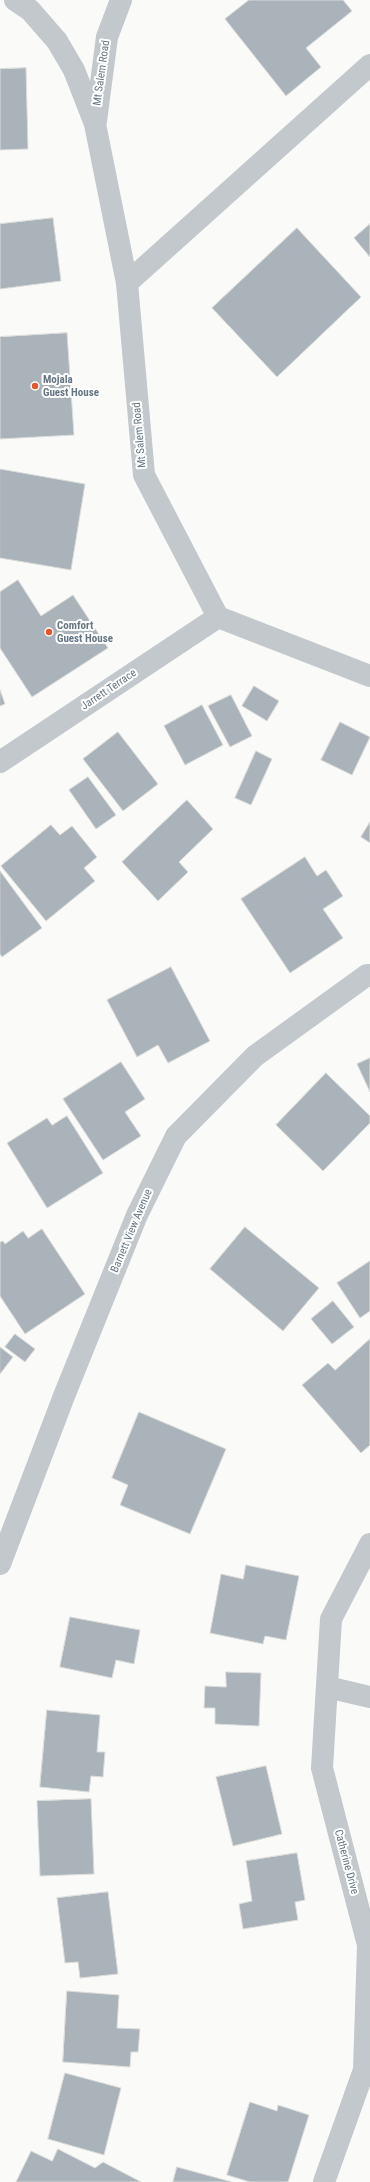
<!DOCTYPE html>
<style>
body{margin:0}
canvas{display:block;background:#fafaf8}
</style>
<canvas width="370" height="2182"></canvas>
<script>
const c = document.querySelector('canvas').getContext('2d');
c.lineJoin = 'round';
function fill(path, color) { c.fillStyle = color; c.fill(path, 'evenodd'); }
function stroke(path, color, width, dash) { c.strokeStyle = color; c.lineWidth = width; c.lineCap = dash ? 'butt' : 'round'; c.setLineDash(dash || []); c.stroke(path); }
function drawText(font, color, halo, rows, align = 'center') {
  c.font = font + ' "Roboto Condensed",sans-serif'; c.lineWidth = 4; c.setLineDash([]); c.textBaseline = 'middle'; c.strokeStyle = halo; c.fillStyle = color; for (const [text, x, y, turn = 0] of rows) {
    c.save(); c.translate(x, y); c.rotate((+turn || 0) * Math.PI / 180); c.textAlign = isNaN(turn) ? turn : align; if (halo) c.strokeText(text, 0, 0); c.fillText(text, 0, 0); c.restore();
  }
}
const building = new Path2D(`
 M249 0H343L352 11 306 48 321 67 286 96 225 19Z
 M26 68 28 149 0 150V69Z
 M53 218 61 281 0 289V224Z
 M370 224V257L354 238Z
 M297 228 361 297 277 377 212 308Z
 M67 333 74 435 0 439V337Z
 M0 469 85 484 71 570 0 558Z
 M18 580 41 616 73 595 108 648 32 697 0 648V592Z
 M254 686 279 701 267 721 242 706Z
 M0 690 5 704 0 706Z
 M231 695 252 736 230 747 208 706Z
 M202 705 223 745 185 765 164 726Z
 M340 722 370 737 352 775 321 760Z
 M118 732 158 784 123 811 83 759Z
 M256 751 272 759 251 805 235 798Z
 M88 777 116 815 96 829 69 790Z
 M187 800 213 829 179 862 188 872 158 901 122 862Z
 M370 822V843L361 837Z
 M51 825 60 835 72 826 97 857 84 868 95 881 46 921 1 866Z
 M305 857 317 876 326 870 343 896 323 909 343 938 290 973 241 899Z
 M0 871 42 928 2 957 0 954Z
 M171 967 210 1041 168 1063 158 1045 137 1057 107 1000Z
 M370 1058V1092L357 1064Z
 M121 1062 145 1099 125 1112 141 1136 103 1160 63 1099Z
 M326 1073 370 1116V1123L323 1171 276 1125Z
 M67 1116 103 1173 47 1208 7 1143 47 1118 52 1125Z
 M245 1227 319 1288 283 1331 210 1269Z
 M42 1229 85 1294 25 1334 0 1296V1242L3 1241 5 1244 23 1231 28 1238Z
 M370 1261V1311L360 1318 337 1283Z
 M333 1301 354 1327 332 1344 311 1319Z
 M15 1334 35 1349 25 1362 5 1347Z
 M370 1339V1445L361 1453 302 1385 328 1363 335 1370Z
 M0 1347 13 1357 0 1374Z
 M139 1412 226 1449 190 1534 120 1505 128 1485 112 1478Z
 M246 1565 299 1576 286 1640 265 1636 263 1644 210 1633 221 1574 243 1579Z
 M70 1617 140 1630 134 1664 116 1660 112 1678 60 1667Z
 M226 1672 261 1673 259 1726 215 1724V1708H204L205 1686 226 1687Z
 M47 1710 100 1715 97 1752H105L103 1777 91 1776 89 1792 40 1787Z
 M266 1766 282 1834 233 1846 216 1777Z
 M91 1799 94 1874 40 1876 37 1801Z
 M297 1853 305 1900 295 1902 298 1920 243 1929 239 1904 252 1901 246 1861Z
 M108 1892 118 1974 80 1978 78 1962 65 1963 57 1898Z
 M67 1991 119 1995 117 2028 140 2029 138 2052H131L130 2067 63 2062Z
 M65 2073 121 2088 104 2155 48 2139Z
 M250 2102 277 2111 278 2105 309 2115 288 2182H250L227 2175Z
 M58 2149 95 2168 103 2162 141 2182H16L31 2151 52 2161Z
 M177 2167 232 2182H173Z`);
const minor = new Path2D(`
 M127 283 370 65
 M0 762 218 617
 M0 1564 64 1396 137 1215 176 1136 255 1056 367 975H370
 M327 1687 370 1697
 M324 2182 364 2070 368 1945 322 1768 331 1619 370 1544`);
const tertiary = new Path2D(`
 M15 0 30 10 57 41 74 70 95 124 127 283 144 475 218 617 370 676
 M96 121 107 37 121 0`);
const markers = [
 [35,386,4,"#e4572e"],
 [49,632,4,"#e4572e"]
];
const streetNames = [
 ["Mt Salem Road",102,73,-82],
 ["Mt Salem Road",140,435,-95],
 ["Jarrett Terrace",109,690,-34],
 ["Barnett View Avenue",132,1231,-67],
 ["Catherine Drive",346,1862,75]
];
const poiNames = [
 ["Mojala",43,380],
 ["Guest House",43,393],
 ["Comfort",57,626],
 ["Guest House",57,639]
];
fill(building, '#aab3b9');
stroke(building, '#dcdcda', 1);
stroke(minor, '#c3c8cc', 22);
stroke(tertiary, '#c3c8cc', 22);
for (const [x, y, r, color] of markers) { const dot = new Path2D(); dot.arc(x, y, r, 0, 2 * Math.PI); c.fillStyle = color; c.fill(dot); stroke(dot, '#fff', 1.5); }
drawText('11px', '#657683', '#fff', streetNames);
drawText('bold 11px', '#657683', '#fff', poiNames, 'left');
</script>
